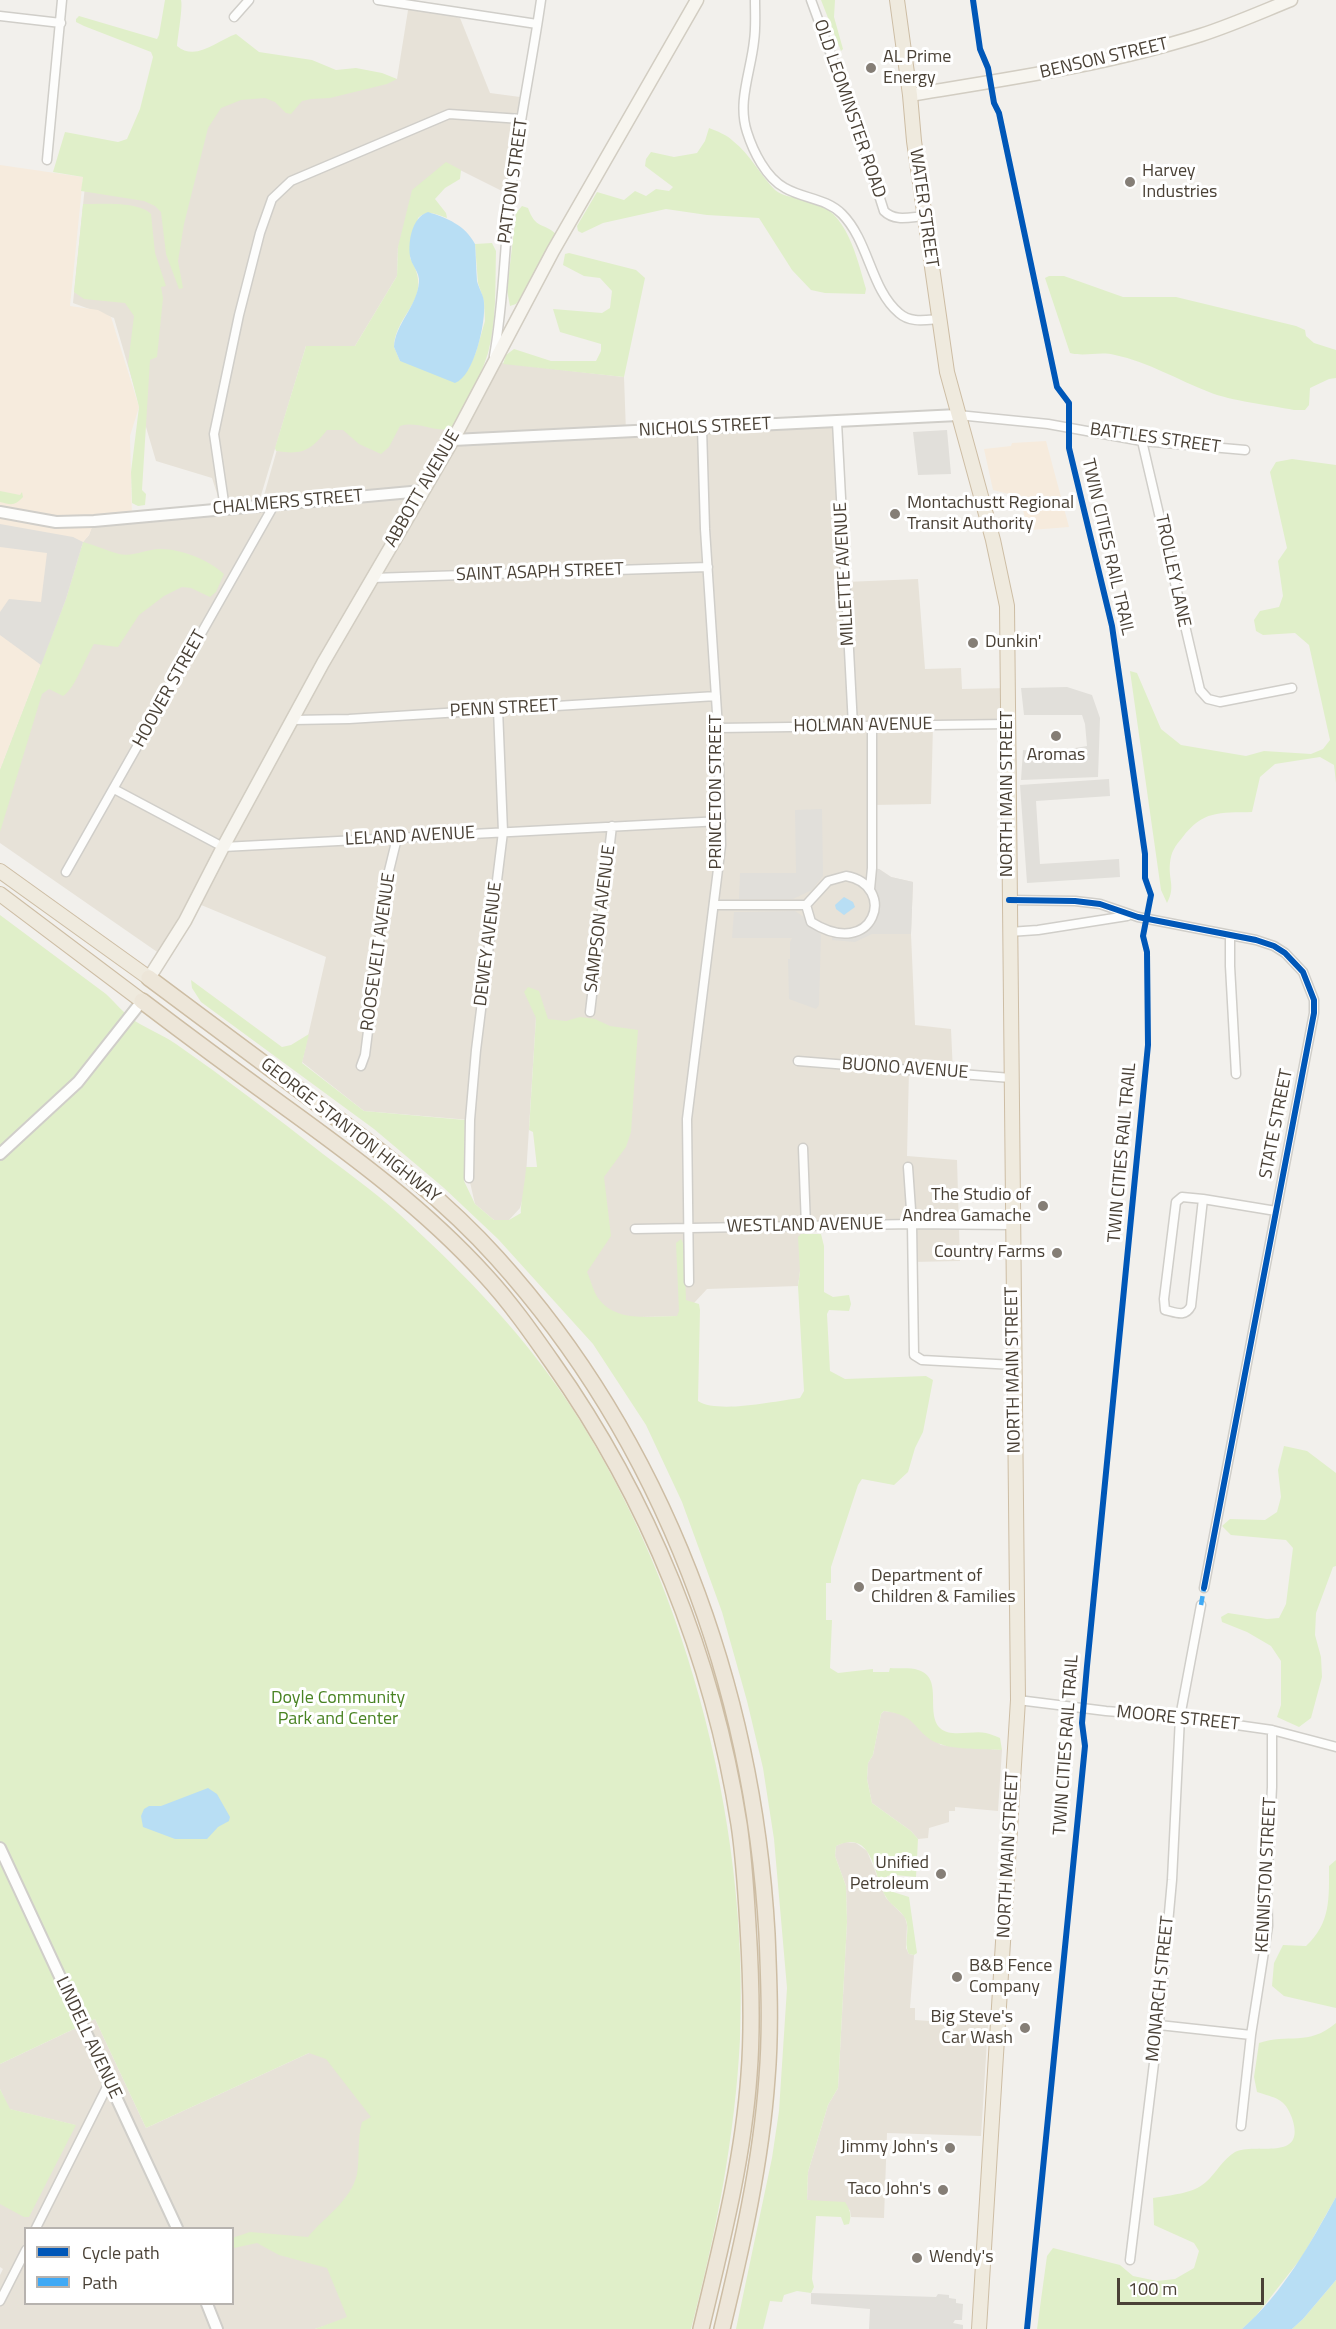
<!DOCTYPE html>
<style>
body{margin:0}
#map{position:relative;width:1336px;height:2329px;overflow:hidden;background:#f2f0ec;font-family:"Titillium Web",sans-serif}
canvas{display:block}
.legend{position:absolute;left:24px;top:2227px;width:210px;height:78px;box-sizing:border-box;background:#fff;border:2px solid #b7b3af;margin:0;padding:8px 10px;list-style:none;font-size:18px;color:#4a4136}
.legend li{display:flex;align-items:center;gap:12px;height:30px}
.legend b{width:30px;border:2px solid #b7b3af}
.scale{position:absolute;left:1117px;top:2278px;width:147px;height:27px;box-sizing:border-box;border:3px solid #4a4136;border-top:0;padding-left:8px;font-size:18px;line-height:21px;white-space:nowrap;color:#4a4136;-webkit-text-stroke:4px #fff;paint-order:stroke}
</style>
<div id="map">
<canvas width="1336" height="2329"></canvas>
<ul class="legend">
<li><b style="height:8px;background:#0057b8"></b>Cycle path</li>
<li><b style="height:8px;background:#3fa9f5"></b>Path</li>
</ul>
<div class="scale">100 m</div>
</div>
<script>
const c = document.querySelector('canvas').getContext('2d');
c.lineJoin = 'round';
function fill(path, color) { c.fillStyle = color; c.fill(path, 'evenodd'); }
function stroke(path, color, width, dash) { c.strokeStyle = color; c.lineWidth = width; c.lineCap = dash ? 'butt' : 'round'; c.setLineDash(dash || []); c.stroke(path); }
function drawText(font, color, halo, rows, align = 'center') {
  c.font = font + ' "Titillium Web",sans-serif'; c.lineWidth = 6; c.setLineDash([]); c.textBaseline = 'middle'; c.strokeStyle = halo; c.fillStyle = color; for (const [text, x, y, turn = 0] of rows) {
    c.save(); c.translate(x, y); c.rotate((+turn || 0) * Math.PI / 180); c.textAlign = isNaN(turn) ? turn : align; if (halo) c.strokeText(text, 0, 0); c.fillText(text, 0, 0); c.restore();
  }
}
const residential = new Path2D(`
 M409 4 460 18 490 93 520 97 506 193 446 163 398 247 397 276 355 346H306L259 502 221 506 212 478 156 461 114 318 73 303 86 176 240 54 336 77 397 79Z
 M493 362 624 377 626 432 837 422 845 582 918 579 925 669 961 668 962 689 1008 688V724L933 725 931 804 872 805V868L879 869 891 877 913 882 911 934 915 1025 951 1029 953 1073 909 1070 907 1156 957 1160 960 1261 912 1262V1225L806 1227 798 1286 707 1289 682 1316 602 1318 580 1285 536 1018 525 1191 520 1208 509 1220H494L475 1204 469 1178 470 1120 364 1111 302 1062 326 957 194 902 163 956 0 843V770L66 599 83 542 89 535 94 521 261 506 289 407 463 420Z
 M884 1711 899 1713 913 1720 921 1730 941 1745 1002 1750 998 1811 955 1807V1811H949V1822L929 1828 928 1838 918 1839 911 1831 872 1803 867 1779 868 1763 873 1755 881 1714Z
 M845 1842 856 1843 867 1851 886 1898 905 1917 907 1925 906 1948 909 1954 914 1955 910 2008H915V2020L988 2025 981 2136 887 2133 884 2218 851 2217 850 2210 807 2200 808 2172 828 2105 838 2088 847 1922 846 1886 835 1856 836 1846Z
 M95 2019 146 2128 309 2053 331 2049 383 2106 348 2318 315 2329H0V2275L3 2269 0 2267V2191L75 2125 9 2109 0 2089V2064ZM26 2228H232V2304H26Z`);
const commercial = new Path2D(`
 M0 165 83 177 70 306 98 310 111 317 139 407 130 436 132 519 94 522 89 535 83 542 66 599 0 770Z
 M1046 441 1069 527 1031 530 1027 526 1022 506 1017 507 1013 495 993 490 984 449 1011 446 1012 443Z`);
const green = new Path2D(`
 M165 0H181C183 7 178 35 177 46 196 62 218 40 236 34L259 52 312 60 336 70 356 68 382 73 397 79 387 84 330 98 311 99 302 101 291 114 286 113 275 102 265 98 241 100 221 108 208 128 184 224 178 261 183 288 179 289 166 254 161 212 155 206 144 201 81 191 83 177 53 172 65 132 118 142 127 139 140 109 153 57 151 52 84 26 76 22V19L79 16 157 39 159 35Z
 M821 0H835L834 17 843 49 841 51Z
 M709 128C717 131 727 135 733 141 750 154 760 175 775 190 784 198 799 197 810 200 848 212 856 256 866 289L865 294 825 293 811 290 792 270 759 218 707 215 666 209 603 223 582 233 578 231 577 226 597 192 624 200 635 191 646 196 656 189 669 191 673 187 645 166 646 159 651 152 674 157 697 153 705 141Z
 M446 162 461 170 460 179 445 188 435 199 446 213 447 218C436 214 427 209 418 218L410 258C435 300 396 311 394 347L400 361 468 370 476 352 485 321 484 301 478 283 475 244 492 243 496 251C495 284 497 321 488 353 480 379 466 404 454 428 435 434 419 420 400 426L389 447 381 454 359 444 343 430H327C310 451 303 455 276 451L275 448 306 346H355L397 276 398 247 412 190Z
 M83 204C100 204 139 201 151 214L155 253 166 286 161 287 163 298 157 357 150 360 142 490 146 494 145 505 138 506 132 503 131 472 139 407 128 364 134 316 125 303 84 299 74 292Z
 M522 206 528 208C536 230 543 222 556 234L519 300 516 304 510 306 507 290 516 213Z
 M569 253 636 270 645 278 624 377 503 364 506 355 514 349 551 361H596L601 351V344L560 332 553 309 602 313 610 308 612 291 600 278 584 276 563 265 565 254Z
 M1049 276H1064L1123 297H1176L1296 326 1305 330 1306 336 1314 343 1336 350V378L1329 379 1310 388 1309 405 1305 410H1294C1269 405 1231 401 1209 392 1178 380 1148 362 1115 355 1100 351 1085 357 1070 353L1045 278Z
 M1292 459 1336 465V783L1334 765 1320 757 1275 764 1260 777 1252 812C1219 813 1203 810 1182 838 1175 846 1171 852 1170 863 1168 879 1176 887 1167 903L1161 890 1130 671 1137 673 1161 729 1181 745 1246 756 1264 751 1311 754 1323 749 1330 740 1309 645 1295 633 1263 635 1256 631 1254 620 1260 611 1279 607 1283 596 1278 561 1287 548 1270 472 1276 462Z
 M0 491 20 495 22 492 23 497C15 506 11 505 0 502Z
 M83 542C95 545 107 551 119 554 133 557 147 549 160 549 182 549 209 560 224 574L216 592 210 597 191 588 182 587 164 596 139 615 118 647 94 644C85 658 75 689 63 696L49 689 42 694 0 832V770L66 599Z
 M0 915 106 994C116 1003 123 1013 135 1021 148 1029 163 1035 176 1044 226 1079 275 1116 323 1154 352 1176 383 1198 410 1224 464 1274 517 1328 559 1389 684 1569 750 1821 740 2039 735 2137 716 2234 691 2329H315L347 2317 327 2268 279 2255 257 2243 234 2248 232 2238 250 2232 308 2237C324 2217 351 2201 357 2174 360 2157 357 2139 362 2122L371 2117 326 2059 309 2053 146 2128 95 2019 0 2064Z
 M191 980 282 1047 291 1045 309 1034 302 1063 364 1111 465 1120 464 1181 475 1204 494 1220H509L521 1213C520 1207 526 1177 526 1167H537L533 1132 529 1130 536 1018 524 992 528 987 539 991 548 1019 566 1021 580 1017 595 1019 610 1026 638 1030 631 1132 626 1147 604 1177 611 1236 587 1272C591 1280 593 1291 598 1298 616 1323 650 1316 677 1316L679 1311 676 1243 681 1239 684 1245 686 1300 699 1304 700 1310 698 1401C718 1414 775 1401 800 1398L804 1391 798 1286 800 1271 798 1237 801 1234H821L824 1246V1292L833 1297 849 1295 851 1304 849 1311 829 1310 827 1314 830 1371 845 1379 926 1376 933 1380 923 1432 915 1448 908 1472 894 1485 862 1479 858 1485 831 1567V1583H826V1620H832L830 1668 838 1673 873 1669V1672H889L890 1668C898 1669 910 1667 918 1670 944 1677 925 1713 940 1728 950 1738 973 1730 986 1733 991 1734 995 1736 1000 1738L1002 1750C984 1749 956 1750 940 1744 914 1735 920 1715 884 1711L881 1714 873 1755 868 1763 867 1779 872 1803 911 1831 918 1839 916 1877 895 1875 887 1876 886 1882 890 1891 909 1897 917 1953 914 1955 909 1954C903 1943 911 1929 905 1918 901 1910 890 1905 886 1897 873 1877 874 1828 836 1846L835 1856 846 1886 847 1922 838 2088 828 2105 808 2172 807 2200 845 2202C850 2210 852 2215 849 2224L844 2225 841 2217 816 2216 812 2279 814 2287 811 2293 797 2291 784 2295 782 2302 770 2301 763 2329H736L772 2158 779 2111 787 1988 774 1839 763 1768 747 1701 722 1612 682 1502 646 1425 593 1344 498 1239 444 1188 374 1129 201 1002 192 988Z
 M1284 1446 1307 1451 1336 1473V1566L1333 1567 1316 1613 1315 1635 1321 1657 1322 1677 1311 1718 1299 1727 1277 1717 1281 1705V1661L1271 1646 1247 1632 1222 1622 1221 1617 1228 1613 1267 1619 1279 1618 1286 1604 1293 1548 1286 1540 1231 1535 1222 1526 1230 1519 1265 1520 1277 1512 1281 1497 1278 1470Z
 M1336 1860V2008L1284 1996 1272 1986 1274 1963 1283 1945 1306 1946C1331 1923 1329 1898 1329 1866Z
 M1336 2023V2197L1302 2257 1255 2317 1242 2329H1037L1047 2256 1053 2248 1120 2265 1133 2276 1157 2281 1175 2279 1194 2268 1199 2251 1194 2243 1154 2225 1153 2198C1170 2195 1193 2194 1206 2182 1216 2173 1223 2159 1235 2152 1255 2142 1307 2163 1292 2118 1285 2098 1275 2098 1257 2092L1254 2077 1259 2043C1288 2033 1308 2047 1336 2023Z
 M0 2089 10 2109 76 2125 29 2217H24L0 2204Z
 M1336 2280V2329H1292L1303 2319Z`);
const parking = new Path2D(`
 M947 430 951 474 918 475 913 432Z
 M0 524 73 537 83 542 66 599 41 665 0 635V612L9 599 41 602 47 553 0 547Z
 M1067 687 1092 695 1100 718 1098 777 1021 780 1023 750 1051 752 1087 746 1085 724 1082 715H1024L1021 688Z
 M1109 779 1110 796 1036 801 1040 864 1119 859 1120 877 1027 883 1020 785Z
 M822 809 823 876 812 890 793 899H739L740 873H796L795 810Z
 M872 868 879 869 891 877 913 882 911 934H872L855 942 832 940 833 933 852 934 872 917Z
 M795 911 811 922 821 935 819 1005 816 1009 789 999 788 959H790V942L792 938H732L734 912Z
 M811 2293 936 2297 938 2294 949 2295V2298L956 2299V2303L963 2304 962 2320H955L953 2323 963 2325V2329H869L870 2309 811 2304Z`);
const water = new Path2D(`
 M428 212C447 218 465 225 475 244 476 256 476 269 477 281 479 289 484 296 484 303 486 322 474 377 455 383L400 361 394 347C395 324 417 307 419 282 420 272 411 265 410 256 408 241 412 217 428 212Z
 M844 897 853 902 855 907 844 915 836 909 835 905Z
 M208 1788 217 1794 230 1817 229 1821 218 1827 207 1839H175L143 1827 141 1816 144 1809 149 1806H161Z
 M1336 2197V2280L1303 2319 1292 2329H1242C1283 2293 1310 2244 1336 2197Z`);
const minor = new Path2D(`
 M378 0 537 24
 M755 0C755 14 756 28 754 41 751 71 737 102 747 132 753 151 766 178 785 188 804 199 826 198 842 214 869 241 871 290 899 313 910 323 925 320 939 319
 M811 0 857 126 884 211C895 222 910 217 924 216
 M0 16 61 23
 M234 17 249 0
 M47 160 62 0
 M494 356C504 302 504 246 511 191 518 127 532 64 541 0
 M958 415 1048 424 1142 441 1245 450
 M837 422 853 726
 M1142 441 1200 690 1208 699 1220 702 1292 688
 M225 509 214 434 239 315 260 233 272 199 291 181 449 114 521 119
 M372 578 708 567
 M293 720 349 719 716 696
 M718 728 1008 724
 M114 789 223 847 721 821
 M66 872 274 505
 M846 876C898 885 875 962 811 922L806 905 828 881Z
 M870 889 872 868V726
 M1009 900 1075 901 1100 904 1138 917 1256 940 1274 946 1285 953 1303 972 1314 1000V1013L1204 1588
 M714 905H806
 M1009 932 1038 930 1127 916
 M1230 936V966L1236 1074
 M590 1012 612 826
 M798 1061 1011 1078
 M361 1066 365 1055 387 879 397 838
 M803 1148 806 1226
 M908 1167 912 1224 914 1355 922 1360 1014 1365
 M469 1178 470 1120 476 1050 503 832 498 709
 M1203 1199 1182 1197 1176 1202 1164 1299 1165 1310C1175 1312 1185 1318 1191 1306L1203 1199 1276 1211
 M635 1229 912 1224 1012 1225
 M689 1282 687 1119 721 845 718 728 705 529 702 428
 M1018 1700 1106 1711 1180 1717 1272 1730 1336 1747
 M1159 2025 1251 2035
 M1241 2126 1251 2035 1268 1926 1267 1888 1272 1787V1730
 M36 2228 109 2083
 M1130 2260 1159 2022 1172 1880 1180 1717 1201 1605
 M0 2301 26 2250`);
const tertiary = new Path2D(`
 M453 440 958 415
 M0 512 56 522 94 521 422 491
 M0 1154 78 1082 142 1001
 M0 1848 177 2228
 M207 2304 217 2329`);
const secondary = new Path2D(`
 M910 95C1008 79 1106 65 1201 35 1232 25 1261 12 1291 0
 M149 978 185 921 223 847 323 663 453 440 553 251 697 0`);
const trunk = new Path2D(`
 M897 0 910 95 914 141 947 372 993 540 1007 606 1018 1700 979 2329
 M0 871 149 978
 M0 894 142 1001`);
const motorway = new Path2D(`
 M149 978C207 1021 264 1064 322 1107 384 1154 445 1200 497 1258 664 1443 753 1687 767 1934 769 1982 771 2030 767 2078 761 2163 742 2246 722 2329
 M142 1001C188 1036 234 1070 281 1104 353 1156 425 1209 485 1275 510 1302 531 1332 552 1362 649 1499 713 1658 739 1824 744 1857 746 1892 748 1926 751 1975 753 2025 749 2075 743 2161 721 2245 701 2329`);
const quiet = new Path2D(`
 M1201 1605 1204 1588`);
const cycleway = new Path2D(`
 M973 0 980 49 988 68 994 103 999 113 1057 387 1069 403V448L1112 626 1145 854V878L1151 895 1143 936 1147 952 1148 1045 1087 1666 1082 1723 1085 1746 1027 2329
 M1009 900 1075 901 1100 904 1138 917 1256 940 1274 946 1285 953 1303 972 1314 1000V1013L1204 1588`);
const markers = [
 [871,68,6,"#857e76"],
 [1130,182,6,"#857e76"],
 [895,514,6,"#857e76"],
 [973,643,6,"#857e76"],
 [1056,736,6,"#857e76"],
 [1043,1206,6,"#857e76"],
 [1057,1253,6,"#857e76"],
 [859,1587,6,"#857e76"],
 [941,1874,6,"#857e76"],
 [957,1977,6,"#857e76"],
 [1025,2028,6,"#857e76"],
 [950,2148,6,"#857e76"],
 [943,2190,6,"#857e76"],
 [917,2258,6,"#857e76"]
];
const poiNames = [
 ["AL Prime",883,58],
 ["Energy",883,79],
 ["Harvey",1142,172],
 ["Industries",1142,193],
 ["Montachustt Regional",907,504],
 ["Transit Authority",907,525],
 ["Dunkin'",985,643],
 ["Aromas",1056,756,"center"],
 ["The Studio of",1031,1196,"right"],
 ["Andrea Gamache",1031,1217,"right"],
 ["Country Farms",1045,1253,"right"],
 ["Department of",871,1577],
 ["Children & Families",871,1598],
 ["Unified",929,1864,"right"],
 ["Petroleum",929,1885,"right"],
 ["B&B Fence",969,1967],
 ["Company",969,1988],
 ["Big Steve's",1013,2018,"right"],
 ["Car Wash",1013,2039,"right"],
 ["Jimmy John's",938,2148,"right"],
 ["Taco John's",931,2190,"right"],
 ["Wendy's",929,2258]
];
const streetNames = [
 ["BENSON STREET",1104,59,-13],
 ["OLD LEOMINSTER ROAD",849,109,71],
 ["PATTON STREET",514,181,-82],
 ["WATER STREET",923,208,82],
 ["NICHOLS STREET",705,428,-3],
 ["BATTLES STREET",1155,439,8],
 ["ABBOTT AVENUE",423,489,-60],
 ["CHALMERS STREET",288,503,-5],
 ["TWIN CITIES RAIL TRAIL",1107,547,77],
 ["TROLLEY LANE",1172,571,78],
 ["SAINT ASAPH STREET",540,573,-2],
 ["MILLETTE AVENUE",845,574,-93],
 ["HOOVER STREET",170,689,-61],
 ["PENN STREET",504,709,-3],
 ["HOLMAN AVENUE",863,726,-1],
 ["PRINCETON STREET",717,792,-90],
 ["NORTH MAIN STREET",1008,794,-90],
 ["LELAND AVENUE",410,837,-3],
 ["SAMPSON AVENUE",601,919,-83],
 ["DEWEY AVENUE",489,944,-83],
 ["ROOSEVELT AVENUE",379,952,-82],
 ["BUONO AVENUE",905,1069,4],
 ["STATE STREET",1277,1124,-79],
 ["GEORGE STANTON HIGHWAY",350,1131,38],
 ["TWIN CITIES RAIL TRAIL",1123,1153,-85],
 ["WESTLAND AVENUE",805,1226,-1],
 ["NORTH MAIN STREET",1014,1370,-91],
 ["MOORE STREET",1178,1719,6],
 ["TWIN CITIES RAIL TRAIL",1067,1745,-86],
 ["NORTH MAIN STREET",1009,1855,-87],
 ["KENNISTON STREET",1267,1875,-87],
 ["MONARCH STREET",1161,1989,-84],
 ["LINDELL AVENUE",88,2038,65]
];
const parkNames = [
 ["Doyle Community",338,1699],
 ["Park and Center",338,1720]
];
fill(residential, '#e7e2d8');
fill(commercial, '#f6ebdd');
fill(green, '#e0efc9');
fill(parking, '#e1dfda');
fill(water, '#b8def4');
stroke(minor, '#d0cec9', 11);
stroke(tertiary, '#d0cec9', 14);
stroke(secondary, '#d2cdc2', 15);
stroke(trunk, '#cdbda4', 16);
stroke(motorway, '#cdbda4', 18);
stroke(minor, '#fdfdfc', 8);
stroke(tertiary, '#fdfdfc', 10);
stroke(secondary, '#f7f5ef', 12);
stroke(trunk, '#efeade', 14);
stroke(motorway, '#ede6d9', 15);
stroke(quiet, '#3fa9f5', 4.5, [9, 4.5]);
stroke(cycleway, '#0057b8', 6);
for (const [x, y, r, color] of markers) { const dot = new Path2D(); dot.arc(x, y, r, 0, 2 * Math.PI); c.fillStyle = color; c.fill(dot); stroke(dot, '#fff', 2); }
drawText('18px', '#4a4136', '#fff', poiNames, 'left');
drawText('18px', '#4a4136', '#fff', streetNames);
drawText('18px', '#498322', '#fff', parkNames);
</script>
